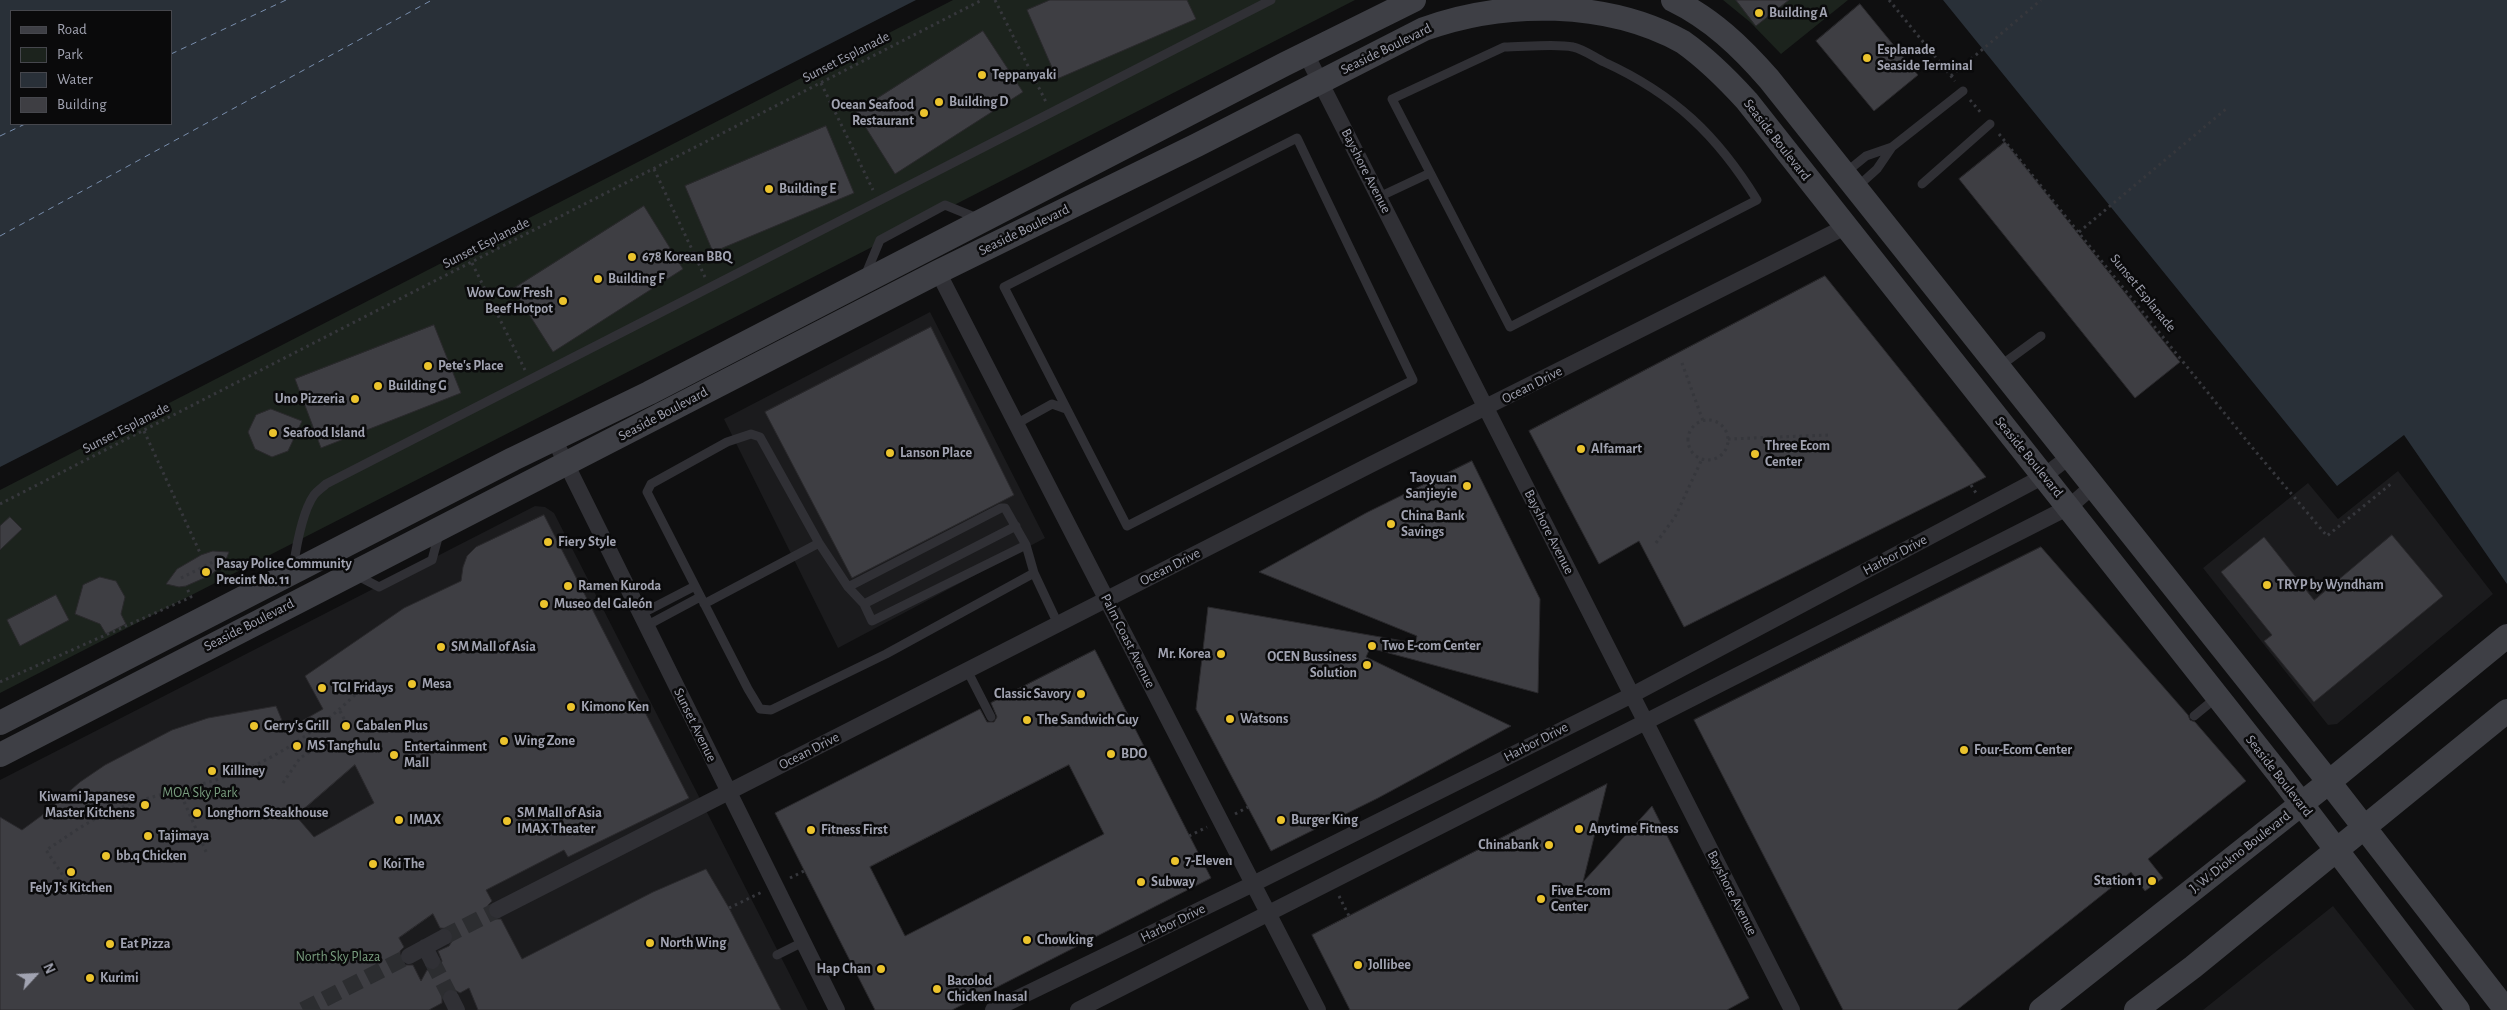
<!DOCTYPE html>
<meta charset="utf-8">
<style>
body{margin:0}
#map{position:relative;width:2507px;height:1010px;overflow:hidden;background:#0f0f10;font-family:"Alegreya Sans",sans-serif}
canvas{display:block}
.legend{position:absolute;left:10px;top:10px;width:162px;height:115px;box-sizing:border-box;background:#0a0a0b;border:1px solid #46474d;margin:0;padding:6px 9px;list-style:none;font-size:15px;color:#a1a3b1}
.legend li{display:flex;align-items:center;gap:10px;height:25px}
.legend b{width:25px;border:1px solid #46474d}
.north{position:absolute;left:10px;top:950px;width:50px;height:50px;-webkit-text-stroke:4px #0a0a0b;paint-order:stroke;rotate:65deg;font-size:14px;font-weight:700;line-height:20px;text-align:center;color:#a1a3b1}
.north::after{content:'';display:block;margin:auto;width:18px;height:22px;background:#a1a3b1;clip-path:polygon(50% 0,100% 100%,50% 72%,0 100%)}
</style>
<div id="map">
<canvas width="2507" height="1010"></canvas>
<ul class="legend">
<li><b style="height:6px;background:#3e3f45"></b>Road</li>
<li><b style="height:14px;background:#1c231d"></b>Park</li>
<li><b style="height:14px;background:#293038"></b>Water</li>
<li><b style="height:14px;background:#3e3e43"></b>Building</li>
</ul>
<div class="north">N</div>
</div>
<script>
const c = document.querySelector('canvas').getContext('2d');
c.lineJoin = 'round';
function fill(path, color) { c.fillStyle = color; c.fill(path, 'evenodd'); }
function stroke(path, color, width, dash) { c.strokeStyle = color; c.lineWidth = width; c.lineCap = dash ? 'butt' : 'round'; c.setLineDash(dash || []); c.stroke(path); }
function drawText(font, color, halo, rows, align = 'center') {
  c.font = font + ' "Alegreya Sans",sans-serif'; c.lineWidth = 5; c.setLineDash([]); c.textBaseline = 'middle'; c.strokeStyle = halo; c.fillStyle = color; for (const [text, x, y, turn = 0] of rows) {
    c.save(); c.translate(x, y); c.rotate((+turn || 0) * Math.PI / 180); c.textAlign = isNaN(turn) ? turn : align; if (halo) c.strokeText(text, 0, 0); c.fillText(text, 0, 0); c.restore();
  }
}
const built = new Path2D(`
 M930 312 1045 538 838 648 724 419Z
 M2398 471 2493 594 2337 724 2328 725 2203 568 2308 483 2338 519Z
 M535 506 545 507 554 513 808 1010H0V780Z
 M2333 906 2415 1010H2203Z`);
const green = new Path2D(`
 M953 0H1355L0 693V490Z
 M1723 0H1848L1781 54 1750 22Z`);
const water = new Path2D(`
 M0 0H916L0 467ZM171 11V124H11V11Z
 M1943 0H2507V584L2404 435 2337 486Z`);
const ferry = new Path2D(`
 M171 54 286 0
 M0 136 25 124
 M0 236 432 0`);
const building = new Path2D(`
 M1050 0H1187L1196 19 1057 79 1027 10Z
 M1736 0H1789L1756 26Z
 M1860 4 1918 75 1874 111 1816 41Z
 M983 31 1023 92 895 174 856 112Z
 M826 126 854 193 713 252 685 186Z
 M2005 142 2180 362 2135 398 1959 179Z
 M644 206 683 269 553 352 513 289Z
 M1825 276 1986 477 1684 627 1639 541 1599 564 1529 431Z
 M434 325 461 393 321 448 295 379Z
 M931 327 1014 495 852 578 765 412Z
 M271 409 302 421 288 451 272 457 255 449 248 432 256 415Z
 M1472 461 1540 599 1538 693 1370 648 1366 657 1511 726 1378 798 1271 851 1196 709 1208 607 1415 643 1417 636 1259 572 1366 513Z
 M544 515 689 798 568 857 564 850 486 890 492 901 488 905V914L492 919H501L522 959 653 892 706 869 729 908 781 1010H478L469 988 460 993 451 988 442 993V1003L429 1010H0V817L22 830 41 816 80 782 105 765 172 730 208 718 276 706 286 730 323 709 305 676 404 608 461 581 463 567 467 556 476 547ZM355 765 374 803 314 837 296 816ZM433 914 440 928 450 929 454 938 449 946 438 951 442 961 440 967 436 970H427L421 981 413 965H404L400 960V951L404 947 399 938Z
 M10 517 22 529 0 550V526Z
 M2392 535 2443 596 2314 702 2264 641 2272 635 2221 572 2264 537 2314 600Z
 M2041 547 2188 715 2190 720 2195 722 2246 781 2148 859 2163 878 2145 891 2131 872 1957 1010H1843L1694 720Z
 M213 551 229 552 225 562 211 575 186 586 179 587 166 584 177 569 201 555Z
 M100 577 116 581 125 597 121 614 126 624 106 634 100 624 75 614 83 585Z
 M56 595 69 620 20 646 7 620Z
 M1095 650 1211 878 952 1010H875L775 813 980 709 987 722H994L997 717 991 703ZM1069 765 1104 834 905 936 870 867Z
 M1607 784 1583 882 1652 806 1749 998 1727 1010H1350L1312 935Z`);
const streetTunnel = new Path2D(`
 M444 937 497 910
 M432 961 451 998
 M303 1010 409 956`);
const path = new Path2D(`
 M995 0 1046 102
 M1889 0 1955 81
 M1951 76 2041 0
 M821 83 873 190
 M1970 100 1982 114
 M1999 134 2251 446 2327 536 2392 483
 M654 169 705 277
 M2079 232 2226 109
 M472 263 525 370
 M1682 363 1703 421
 M1688 440a20 20 0 1 1 40 0a20 20 0 1 1-40 0Z
 M144 431 201 555
 M1728 439 1829 435
 M1971 485 1976 493
 M0 504 982 0
 M1656 543 1675 517 1702 459
 M216 557 220 567
 M181 578 217 560
 M0 682 191 597 186 586
 M340 711 351 732
 M283 783 300 758 313 750
 M179 790 207 854
 M1235 814 1248 807
 M1189 836 1207 827
 M790 878 804 871
 M66 880 46 850C64 839 82 825 101 816 139 797 182 791 222 778 278 760 326 725 367 683
 M1339 896 1349 916
 M729 908 762 892`);
const lane = new Path2D(`
 M1504 47C1523 47 1556 43 1573 47 1583 49 1594 57 1604 62 1674 94 1717 135 1757 200L1510 327 1392 99Z
 M1297 138 1413 380 1127 526 1004 287Z
 M1845 173 1866 156 1892 147
 M1922 184 1990 124
 M1857 187 1877 169 1892 147 1963 91
 M1379 197 1430 173
 M865 276 880 240 945 205 977 218
 M2000 366 2041 336
 M1016 424 1052 404 1066 409
 M1026 545 872 621 864 604 848 587 819 543 760 437 751 434 727 442 651 484 647 492 748 689 760 709 771 710 886 654 1034 573
 M293 569C296 548 302 512 314 495 317 491 323 487 326 484L1271 0
 M356 575 379 587 432 560 439 534
 M848 587 1001 508H1005L1026 545 1034 573 1058 624
 M704 604 819 543
 M864 604 1016 526
 M641 614 695 586
 M646 626 700 597
 M967 670 991 717
 M2194 716 2217 697
 M777 955 803 942`);
const street = new Path2D(`
 M1306 54 1792 1010
 M938 272 1318 1010
 M554 439 837 1010
 M497 910 1372 464 1845 227
 M425 947 432 961
 M409 956 444 937
 M451 998 457 1010
 M993 1010 1253 884 1632 695 2044 476 2069 457
 M1078 1010 2069 507 2093 486`);
const secondary = new Path2D(`
 M1673 0C1712 19 1741 47 1769 79L2329 782 2506 1010
 M0 723 513 459 649 393 1285 64 1414 0
 M0 755 938 272 1197 145 1424 29C1505 0 1607 0 1683 42 1707 59 1727 79 1747 101L2278 773 2458 1010
 M2041 1010 2329 782 2507 636
 M2136 1010 2193 967 2507 711`);
const markers = [
 [1759,13,5,"#ebc32d"],
 [1867,58,5,"#ebc32d"],
 [982,75,5,"#ebc32d"],
 [939,102,5,"#ebc32d"],
 [924,113,5,"#ebc32d"],
 [769,189,5,"#ebc32d"],
 [632,257,5,"#ebc32d"],
 [598,279,5,"#ebc32d"],
 [563,301,5,"#ebc32d"],
 [428,366,5,"#ebc32d"],
 [378,386,5,"#ebc32d"],
 [355,399,5,"#ebc32d"],
 [273,433,5,"#ebc32d"],
 [1581,449,5,"#ebc32d"],
 [890,453,5,"#ebc32d"],
 [1755,454,5,"#ebc32d"],
 [1467,486,5,"#ebc32d"],
 [1391,524,5,"#ebc32d"],
 [548,542,5,"#ebc32d"],
 [206,572,5,"#ebc32d"],
 [2267,585,5,"#ebc32d"],
 [568,586,5,"#ebc32d"],
 [544,604,5,"#ebc32d"],
 [1372,646,5,"#ebc32d"],
 [441,647,5,"#ebc32d"],
 [1221,654,5,"#ebc32d"],
 [1367,665,5,"#ebc32d"],
 [412,684,5,"#ebc32d"],
 [322,688,5,"#ebc32d"],
 [1081,694,5,"#ebc32d"],
 [571,707,5,"#ebc32d"],
 [1230,719,5,"#ebc32d"],
 [1027,720,5,"#ebc32d"],
 [254,726,5,"#ebc32d"],
 [346,726,5,"#ebc32d"],
 [504,741,5,"#ebc32d"],
 [297,746,5,"#ebc32d"],
 [1964,750,5,"#ebc32d"],
 [1111,754,5,"#ebc32d"],
 [394,755,5,"#ebc32d"],
 [212,771,5,"#ebc32d"],
 [145,805,5,"#ebc32d"],
 [197,813,5,"#ebc32d"],
 [399,820,5,"#ebc32d"],
 [1281,820,5,"#ebc32d"],
 [507,821,5,"#ebc32d"],
 [1579,829,5,"#ebc32d"],
 [811,830,5,"#ebc32d"],
 [148,836,5,"#ebc32d"],
 [1549,845,5,"#ebc32d"],
 [106,856,5,"#ebc32d"],
 [1175,861,5,"#ebc32d"],
 [373,864,5,"#ebc32d"],
 [71,872,5,"#ebc32d"],
 [2152,881,5,"#ebc32d"],
 [1141,882,5,"#ebc32d"],
 [1541,899,5,"#ebc32d"],
 [1027,940,5,"#ebc32d"],
 [650,943,5,"#ebc32d"],
 [110,944,5,"#ebc32d"],
 [1358,965,5,"#ebc32d"],
 [881,969,5,"#ebc32d"],
 [90,978,5,"#ebc32d"],
 [937,989,5,"#ebc32d"]
];
const poiNames = [
 ["Building A",1769,13],
 ["Esplanade",1877,50],
 ["Seaside Terminal",1877,66],
 ["Teppanyaki",992,75],
 ["Building D",949,102],
 ["Ocean Seafood",914,105,"right"],
 ["Restaurant",914,121,"right"],
 ["Building E",779,189],
 ["678 Korean BBQ",642,257],
 ["Building F",608,279],
 ["Wow Cow Fresh",553,293,"right"],
 ["Beef Hotpot",553,309,"right"],
 ["Pete's Place",438,366],
 ["Building G",388,386],
 ["Uno Pizzeria",345,399,"right"],
 ["Seafood Island",283,433],
 ["Three Ecom",1765,446],
 ["Center",1765,462],
 ["Alfamart",1591,449],
 ["Lanson Place",900,453],
 ["Taoyuan",1457,478,"right"],
 ["Sanjieyie",1457,494,"right"],
 ["China Bank",1401,516],
 ["Savings",1401,532],
 ["Fiery Style",558,542],
 ["Pasay Police Community",216,564],
 ["Precint No. 11",216,580],
 ["TRYP by Wyndham",2277,585],
 ["Ramen Kuroda",578,586],
 ["Museo del Galeón",554,604],
 ["Two E-com Center",1382,646],
 ["SM Mall of Asia",451,647],
 ["Mr. Korea",1211,654,"right"],
 ["OCEN Bussiness",1357,657,"right"],
 ["Solution",1357,673,"right"],
 ["Mesa",422,684],
 ["TGI Fridays",332,688],
 ["Classic Savory",1071,694,"right"],
 ["Kimono Ken",581,707],
 ["Watsons",1240,719],
 ["The Sandwich Guy",1037,720],
 ["Gerry's Grill",264,726],
 ["Cabalen Plus",356,726],
 ["Wing Zone",514,741],
 ["MS Tanghulu",307,746],
 ["Entertainment",404,747],
 ["Mall",404,763],
 ["Four-Ecom Center",1974,750],
 ["BDO",1121,754],
 ["Killiney",222,771],
 ["Kiwami Japanese",135,797,"right"],
 ["Master Kitchens",135,813,"right"],
 ["Longhorn Steakhouse",207,813],
 ["SM Mall of Asia",517,813],
 ["IMAX Theater",517,829],
 ["IMAX",409,820],
 ["Burger King",1291,820],
 ["Anytime Fitness",1589,829],
 ["Fitness First",821,830],
 ["Tajimaya",158,836],
 ["Chinabank",1539,845,"right"],
 ["bb.q Chicken",116,856],
 ["7-Eleven",1185,861],
 ["Koi The",383,864],
 ["Station 1",2142,881,"right"],
 ["Subway",1151,882],
 ["Fely J's Kitchen",71,888,"center"],
 ["Five E-com",1551,891],
 ["Center",1551,907],
 ["Chowking",1037,940],
 ["North Wing",660,943],
 ["Eat Pizza",120,944],
 ["Jollibee",1368,965],
 ["Hap Chan",871,969,"right"],
 ["Kurimi",100,978],
 ["Bacolod",947,981],
 ["Chicken Inasal",947,997]
];
const streetNames = [
 ["Seaside Boulevard",1386,49,-26],
 ["Sunset Esplanade",846,57,-27],
 ["Seaside Boulevard",1777,140,52],
 ["Bayshore Avenue",1366,171,63],
 ["Seaside Boulevard",1024,230,-26],
 ["Sunset Esplanade",486,243,-27],
 ["Sunset Esplanade",2143,293,51],
 ["Ocean Drive",1532,385,-27],
 ["Seaside Boulevard",663,414,-28],
 ["Sunset Esplanade",126,428,-27],
 ["Seaside Boulevard",2029,457,51],
 ["Bayshore Avenue",1549,532,63],
 ["Harbor Drive",1895,555,-28],
 ["Ocean Drive",1170,567,-27],
 ["Seaside Boulevard",249,625,-27],
 ["Palm Coast Avenue",1128,641,63],
 ["Sunset Avenue",695,725,64],
 ["Harbor Drive",1536,742,-27],
 ["Ocean Drive",809,751,-27],
 ["Seaside Boulevard",2279,776,52],
 ["J. W. Diokno Boulevard",2240,852,-38],
 ["Bayshore Avenue",1732,893,63],
 ["Harbor Drive",1173,923,-26]
];
const parkNames = [
 ["MOA Sky Park",200,793],
 ["North Sky Plaza",338,957]
];
fill(built, '#1b1b1d');
fill(green, '#1c231d');
fill(water, '#293038');
stroke(ferry, '#788dac', 1, [6, 5]);
fill(building, '#3e3e43');
stroke(building, '#2a292c', 1);
stroke(streetTunnel, '#2c2d30', 16, [16, 8]);
stroke(path, '#36373c', 3, [2.5, 4]);
stroke(lane, '#303035', 9);
stroke(street, '#303035', 16);
stroke(secondary, '#3e3f45', 24);
for (const [x, y, r, color] of markers) { const dot = new Path2D(); dot.arc(x, y, r, 0, 2 * Math.PI); c.fillStyle = color; c.fill(dot); stroke(dot, '#0a0a0b', 2); }
drawText('bold 14px', '#a1a3b1', '#0a0a0b', poiNames, 'left');
drawText('14px', '#a1a3b1', '#0a0a0b', streetNames);
drawText('14px', '#789c7e', '#0a0a0b', parkNames);
</script>
